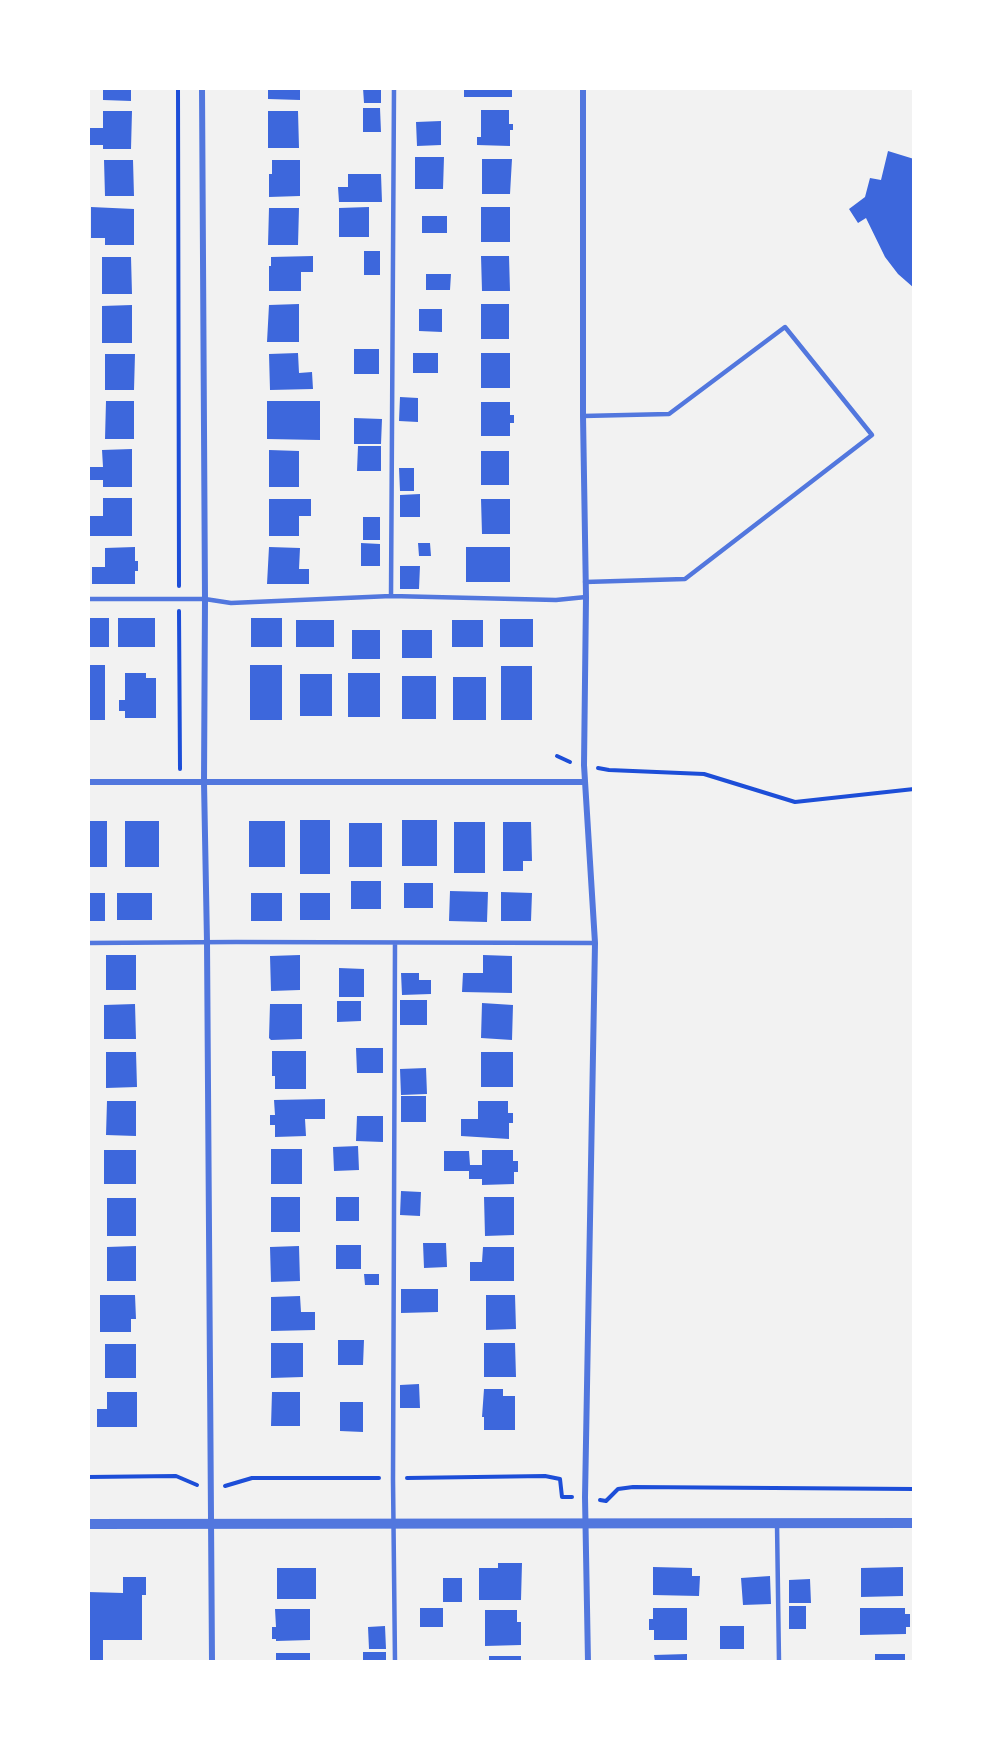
<!DOCTYPE html>
<style>
body{margin:0}
#map{position:relative;width:1002px;height:1750px;overflow:hidden;background:#f2f2f2;font-family:"Public Sans",sans-serif}
canvas{display:block}
.frame{position:absolute;inset:0;border:90px solid #fff;pointer-events:none}
</style>
<div id="map">
<canvas width="1002" height="1750"></canvas>
<div class="frame"></div>
</div>
<script>
const c = document.querySelector('canvas').getContext('2d');
c.lineJoin = 'round';
function fill(path, color) { c.fillStyle = color; c.fill(path, 'evenodd'); }
function stroke(path, color, width, dash) { c.strokeStyle = color; c.lineWidth = width; c.lineCap = dash ? 'butt' : 'round'; c.setLineDash(dash || []); c.stroke(path); }
const building = new Path2D(`
 M103 88H131V101L103 100Z
 M268 88H300V100L268 99Z
 M363 88H381V103H364Z
 M464 88H512V97H464Z
 M363 108H380L381 132H363Z
 M481 110H509V124H513V130H510V146L477 145V137H481Z
 M103 111H132L131 149H103V145H88V128H103Z
 M268 111H298L299 148H268Z
 M441 121V145L417 146 416 122Z
 M888 151 914 159V288L898 274 885 257 866 218 858 223 849 209 865 197 870 178 881 180Z
 M415 157H444L443 189H415Z
 M482 159H512L510 194H482Z
 M104 160H133L134 196H105Z
 M272 160H300V196L269 197V174H272Z
 M348 174H381L382 202H339L338 187H348Z
 M91 207 134 209V245H105V238H91Z
 M369 207V237H339V208Z
 M481 207H510V242H481Z
 M269 208H299L298 245H268Z
 M422 216H447V233H422Z
 M364 251H380V275H364Z
 M313 256V272H301V291H269V266H271V257Z
 M481 256H509L510 291H482Z
 M102 257H131L132 294H102Z
 M426 274H451L450 290H426Z
 M299 304V342H267L269 305Z
 M481 304H509V339H481Z
 M132 305V343H102V306Z
 M419 309H442V332L419 331Z
 M354 349H379V374H354Z
 M298 353 299 373 312 372 313 389 270 390 269 354Z
 M413 353H438V373H413Z
 M481 353H510V388H481Z
 M105 354H135L134 390H105Z
 M400 397 418 398V422L399 421Z
 M106 401H134V439H105Z
 M267 401H320V440L267 439Z
 M481 402H510V415H514V423H510V436H481Z
 M354 418 382 419 381 444H354Z
 M358 446H381V471H357Z
 M132 449V487H103V480H89V467H103L102 450Z
 M269 450 299 451V487H269Z
 M481 451H509V485H481Z
 M399 468H414V491H400Z
 M420 494V517H400V495Z
 M103 498H132V536H90V516H103Z
 M269 499H311V516H299V536H269Z
 M481 499H510V534H482Z
 M363 517H380V540H363Z
 M361 543 380 544V566H361Z
 M418 543H430L431 556H419Z
 M135 547V561H138V571H135V584H92V567H105V548Z
 M269 547 300 548 299 569H309V584H267Z
 M466 547H510V582H466Z
 M400 566H420L419 589H400Z
 M88 618H109V647H88Z
 M118 618H155V647H118Z
 M251 618H282V647H251Z
 M500 619H533V647H500Z
 M296 620H334V647H296Z
 M452 620H483V647H452Z
 M352 630H380V659H352Z
 M402 630H432V658H402Z
 M88 665H105V720H88Z
 M250 665H282V720H250Z
 M501 666H532V720H501Z
 M125 673H146V678H156V718H125V711H119V700H125Z
 M348 673H380V717H348Z
 M300 674H332V716H300Z
 M402 676H436V719H402Z
 M453 677H486V720H453Z
 M300 820H330V874H300Z
 M402 820H437V866H402Z
 M88 821H107V867H88Z
 M125 821H159V867H125Z
 M249 821H285V867H249Z
 M454 822H485V873H454Z
 M503 822H531L532 861H523V871H503Z
 M349 823H382V867H349Z
 M351 881H381V909H351Z
 M404 883H433V908H404Z
 M450 891 488 892 487 922 449 921Z
 M501 892 532 893 531 921H501Z
 M88 893H105V921H88Z
 M117 893H152V920H117Z
 M251 893H282V921H251Z
 M300 893H330V920H300Z
 M106 955H136V990H106Z
 M300 955V990L271 991 270 956Z
 M483 955 512 956V993L462 992 463 973H483Z
 M339 968 364 969V997H339Z
 M401 973H419V980H431V994L402 995Z
 M400 1000H427V1025H400Z
 M337 1001H361V1021L337 1022Z
 M482 1003 513 1005 512 1040 481 1038Z
 M135 1004 136 1039H104V1005Z
 M270 1004H302V1039L271 1040 269 1038Z
 M356 1048H383V1073H357Z
 M272 1051H306V1089H275V1076H272Z
 M106 1052H136L137 1087 106 1088Z
 M481 1052H513V1087H481Z
 M426 1068 427 1094 401 1095 400 1069Z
 M401 1096H426V1122H401Z
 M325 1099V1119H305L306 1136 275 1137V1125H270V1115H275L274 1100Z
 M107 1101H136V1136L106 1135Z
 M478 1101H508V1113H513V1123H509V1139L461 1136V1119H478Z
 M357 1116H383V1142L356 1141Z
 M358 1146 359 1170 334 1171 333 1147Z
 M271 1149H302V1184H271Z
 M104 1150H136V1184H104Z
 M482 1150H513V1161H518V1172H514V1184L482 1185V1179H469V1171H444V1151H469L470 1165H482Z
 M401 1191 421 1192 420 1216 400 1215Z
 M271 1197H300V1232H271Z
 M336 1197H359V1221H336Z
 M484 1197H514V1235L485 1236Z
 M107 1198H136V1236H107Z
 M423 1243H446L447 1267 424 1268Z
 M336 1245H361V1269H336Z
 M136 1246V1281H107V1247Z
 M299 1246 300 1281 271 1282 270 1247Z
 M483 1247H514V1281H470V1262H482Z
 M364 1274H379V1285H365Z
 M401 1289H438V1312L401 1313Z
 M100 1295H135L136 1319H131V1332H100Z
 M486 1295H515L516 1329 486 1330Z
 M300 1296 301 1312H315V1330L271 1331V1297Z
 M338 1340H364L363 1365H338Z
 M271 1343H303V1377L271 1378Z
 M484 1343H515L516 1377H484Z
 M105 1344H136V1378H105Z
 M419 1384 420 1408H400V1385Z
 M484 1389H503V1396H515V1430H484V1417H482Z
 M107 1392H137V1427H97V1409H107Z
 M272 1392H300V1426H271Z
 M340 1402H363V1432L340 1431Z
 M498 1563H522L521 1600H479V1568H498Z
 M653 1567 692 1568V1576H700L699 1596 653 1595Z
 M903 1567V1596L861 1597V1568Z
 M277 1568H316V1599H277Z
 M770 1576 771 1604 743 1605 741 1578Z
 M123 1577H146V1595H142V1640H103V1662H88V1592L123 1593Z
 M443 1578H462V1602H443Z
 M810 1579 811 1603H789V1580Z
 M789 1606H806V1629H789Z
 M420 1608H443V1627H420Z
 M653 1608H687V1640H654V1630H649V1619H653Z
 M860 1608H905V1614H910V1627H906V1634L860 1635Z
 M275 1609H310V1640L276 1641V1639H272V1627H276Z
 M485 1610H517V1622H521V1645L485 1646Z
 M385 1626 386 1649H369L368 1627Z
 M720 1626H744V1649H720Z
 M363 1652H386V1662H363Z
 M276 1653H310V1662H276Z
 M687 1654V1662H655L654 1655Z
 M875 1654H905V1662H875Z
 M489 1656H521V1662H489Z`);
const path = new Path2D(`
 M178 88 179 586
 M179 611 180 769
 M557 756 570 762
 M598 768 609 770 704 774 795 802 914 789
 M88 1477 176 1476 197 1485
 M407 1478 545 1476 560 1479 562 1497H572
 M225 1486 252 1478H379
 M600 1500 606 1501 618 1489 633 1487 914 1489`);
const service = new Path2D(`
 M583 416 669 414 785 327 872 435 685 579 585 582
 M391 596 394 88
 M88 599H205L231 603 391 596 556 600 586 597
 M88 943 236 942 595 943
 M777 1523 779 1662
 M395 1662 393 1479 395 943`);
const minor = new Path2D(`
 M202 88 205 599 204 782 207 942 212 1662
 M583 88V416L586 597 584 765 595 943 585 1497 588 1662
 M88 782H585`);
const tertiary = new Path2D(`
 M88 1524 914 1523`);
fill(building, '#3d67dc');
stroke(path, '#1d4ed8', 4);
stroke(service, '#5277de', 4.5);
stroke(minor, '#5277de', 6);
stroke(tertiary, '#5277de', 10);
</script>
